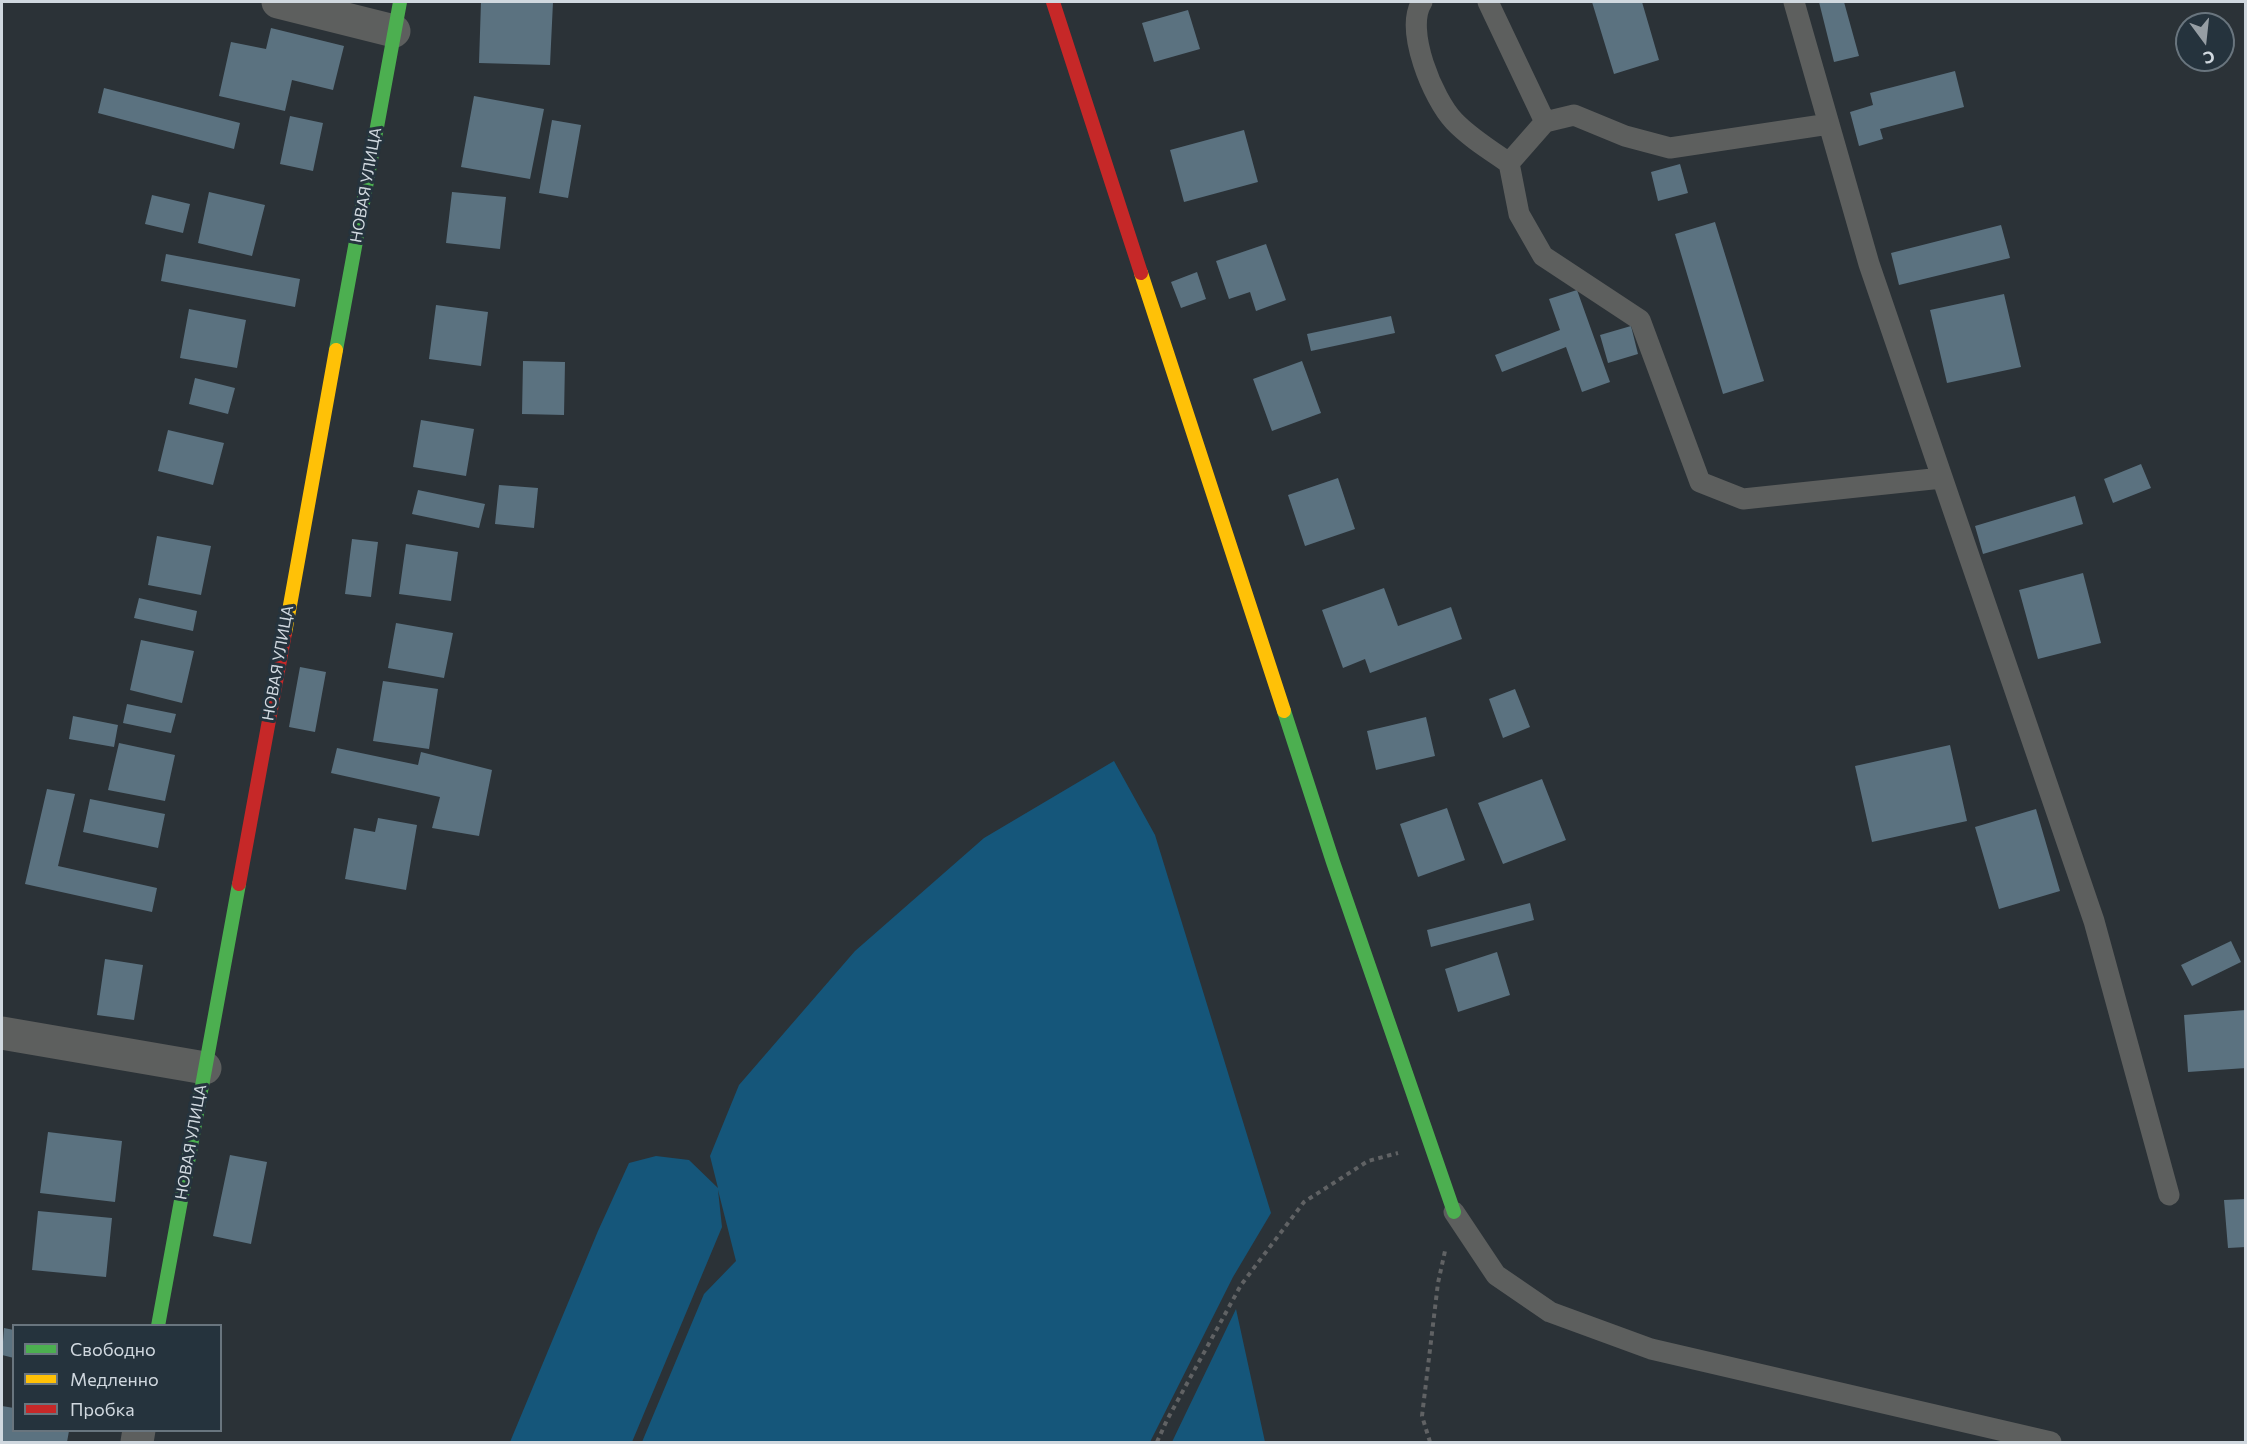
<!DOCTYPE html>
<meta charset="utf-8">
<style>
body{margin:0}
#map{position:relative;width:2247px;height:1444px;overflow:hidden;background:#2b3237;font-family:Commissioner,sans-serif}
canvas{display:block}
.frame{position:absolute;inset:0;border:3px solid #d0d8df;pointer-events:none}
.legend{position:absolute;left:12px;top:1324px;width:210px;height:108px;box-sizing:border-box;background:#25333d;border:2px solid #69757e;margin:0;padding:8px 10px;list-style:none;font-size:18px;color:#d0d8df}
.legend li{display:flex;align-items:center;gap:12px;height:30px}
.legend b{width:30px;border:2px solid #69757e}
.north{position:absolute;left:2175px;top:12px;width:60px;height:60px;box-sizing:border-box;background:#25333d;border:2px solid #69757e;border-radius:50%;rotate:165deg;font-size:16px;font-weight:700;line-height:24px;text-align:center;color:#d0d8df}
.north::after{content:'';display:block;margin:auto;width:21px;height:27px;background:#969ea4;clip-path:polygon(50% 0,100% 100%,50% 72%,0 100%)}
</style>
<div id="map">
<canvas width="2247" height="1444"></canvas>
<div class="frame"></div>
<ul class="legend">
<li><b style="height:8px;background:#4caf50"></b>Свободно</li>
<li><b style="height:8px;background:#ffc107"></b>Медленно</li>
<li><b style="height:8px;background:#c62828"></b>Пробка</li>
</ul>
<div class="north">С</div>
</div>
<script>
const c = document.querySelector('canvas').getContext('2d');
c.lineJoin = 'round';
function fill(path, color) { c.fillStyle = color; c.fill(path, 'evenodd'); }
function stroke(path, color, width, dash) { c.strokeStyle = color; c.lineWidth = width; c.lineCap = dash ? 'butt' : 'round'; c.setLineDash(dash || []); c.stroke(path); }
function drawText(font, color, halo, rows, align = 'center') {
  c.font = font + ' Commissioner,sans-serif'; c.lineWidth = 6; c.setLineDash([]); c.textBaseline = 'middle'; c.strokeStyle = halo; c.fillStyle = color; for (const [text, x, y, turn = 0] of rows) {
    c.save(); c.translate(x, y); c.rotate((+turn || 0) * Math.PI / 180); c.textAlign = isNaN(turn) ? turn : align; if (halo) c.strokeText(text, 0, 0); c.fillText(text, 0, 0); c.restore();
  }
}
const green = new Path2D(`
 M1114 761 1155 835 1271 1213 1233 1277 1150 1442H642L704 1294 736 1261 718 1190 722 1227 632 1442H510L598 1231 629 1163 656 1156 689 1160 718 1188 710 1156 739 1085 855 951 984 838Z
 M1236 1309 1265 1442H1172Z`);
const building = new Path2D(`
 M481 2H553L550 65 479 63Z
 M1592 2H1642L1659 60 1614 74Z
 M1819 2H1844L1859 56 1834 62Z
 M1188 10 1200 49 1154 62 1142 23Z
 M271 28 344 46 333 90 292 80 285 111 219 96 231 42 266 49Z
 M1955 71 1964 107 1880 129 1883 139 1859 146 1850 112 1873 105 1870 93Z
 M104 88 240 123 234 149 98 113Z
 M474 96 544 109 530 179 461 167Z
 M290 116 323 123 313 171 280 164Z
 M552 120 581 125 568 198 539 193Z
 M1244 130 1258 182 1184 202 1170 150Z
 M1680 164 1688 193 1658 201 1651 172Z
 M209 192 265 205 252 256 198 243Z
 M452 192 506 197 500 249 446 243Z
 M152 195 190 204 183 233 145 224Z
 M1715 222 1764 381 1723 394 1675 234Z
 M2001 225 2010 258 1899 285 1891 253Z
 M1266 244 1286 300 1256 311 1250 292 1229 299 1216 261Z
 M166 254 300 279 295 307 161 281Z
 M1197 272 1206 299 1181 308 1171 282Z
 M1577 290 1610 382 1582 392 1566 347 1502 372 1495 355 1560 330 1549 299Z
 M2004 294 2021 367 1947 383 1930 310Z
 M436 305 488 312 481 366 429 359Z
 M189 309 246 320 237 368 180 358Z
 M1391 316 1395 333 1311 351 1307 334Z
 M1631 326 1638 354 1608 363 1600 335Z
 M523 361 565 362 564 415 522 414Z
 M1302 361 1321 413 1272 431 1253 379Z
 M195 378 235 388 228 414 189 404Z
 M421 420 474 429 466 476 413 467Z
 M168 430 224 443 213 485 158 471Z
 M2141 464 2151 488 2113 503 2104 479Z
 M1338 478 1355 529 1305 546 1288 495Z
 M499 485 538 488 534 528 495 524Z
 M418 490 485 504 479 528 412 514Z
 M2075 496 2083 524 1983 554 1975 526Z
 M157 536 211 546 201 595 148 585Z
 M352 539 378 542 371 597 345 594Z
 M406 544 458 552 451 601 399 594Z
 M2083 573 2101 643 2038 659 2019 590Z
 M1384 588 1398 626 1451 607 1462 639 1370 673 1365 659 1343 668 1322 610Z
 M139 598 197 611 193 631 134 618Z
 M396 623 453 633 444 678 388 668Z
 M141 640 194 651 182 703 130 690Z
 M300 667 326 672 315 732 289 727Z
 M383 681 438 689 429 749 373 741Z
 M1515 689 1530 727 1503 738 1489 699Z
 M127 704 176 714 171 733 123 723Z
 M73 716 118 725 114 747 69 739Z
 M1426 717 1435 756 1376 770 1367 731Z
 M119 743 175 755 165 801 108 790Z
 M1950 745 1967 821 1872 842 1855 766Z
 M337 748 418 765 421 752 492 770 479 836 432 828 440 797 331 773Z
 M1542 779 1566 840 1503 864 1478 803Z
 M47 789 75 794 58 866 157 888 152 912 25 884Z
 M90 799 165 814 158 848 83 832Z
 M1447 808 1465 860 1418 877 1400 824Z
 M2036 809 2060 891 1999 909 1975 827Z
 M378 818 417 825 406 890 345 879 354 828 375 832Z
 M1530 903 1534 920 1431 947 1427 930Z
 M2231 941 2241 962 2192 986 2181 965Z
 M1497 952 1510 995 1458 1012 1445 969Z
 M105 959 143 965 134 1020 97 1015Z
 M2246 1010V1068L2188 1072 2184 1015Z
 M48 1132 122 1141 115 1202 40 1193Z
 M230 1155 267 1162 251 1244 213 1236Z
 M2246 1199V1247L2228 1248 2224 1200Z
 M38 1211 112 1218 106 1277 32 1270Z
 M4 1328 14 1330V1358L2 1355Z
 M2 1406 14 1408V1431H69L67 1442H2Z`);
const path = new Path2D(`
 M1157 1442 1167 1420 1241 1285 1304 1202 1368 1161 1398 1153
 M1430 1442 1422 1416 1438 1283 1445 1251`);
const lane = new Path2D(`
 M1422 2C1404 29 1433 99 1454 121 1469 137 1490 150 1509 163
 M1488 2 1545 122
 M1794 2 1869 264 2094 921 2169 1195
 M1829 124 1670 148 1625 136 1574 115 1545 122 1509 163 1519 214 1543 256 1640 320 1700 482 1743 499 1942 478
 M1454 1212 1496 1275 1550 1312 1651 1349 2051 1442`);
const street = new Path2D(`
 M278 2 394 31
 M2 1033 205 1068
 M137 1442 139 1430`);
const fast = new Path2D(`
 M336 350 400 2
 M1284 711 1333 862 1454 1212
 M158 1326 239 884`);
const slow = new Path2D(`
 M1141 273 1284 711
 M285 633 336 350`);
const jam = new Path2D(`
 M1053 2 1141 273
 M239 884 285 633`);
const streetNames = [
 ["НОВАЯ УЛИЦА",366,185,-80],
 ["НОВАЯ УЛИЦА",278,663,-80],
 ["НОВАЯ УЛИЦА",191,1142,-80]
];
fill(green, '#15567a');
fill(building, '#5b7280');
stroke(path, '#606264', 4, [4.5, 4.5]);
stroke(lane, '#5d5f5e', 21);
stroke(street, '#5d5f5e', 33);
stroke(fast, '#4caf50', 14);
stroke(slow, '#ffc107', 14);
stroke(jam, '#c62828', 14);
drawText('16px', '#d0d8df', '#25333d', streetNames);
</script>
